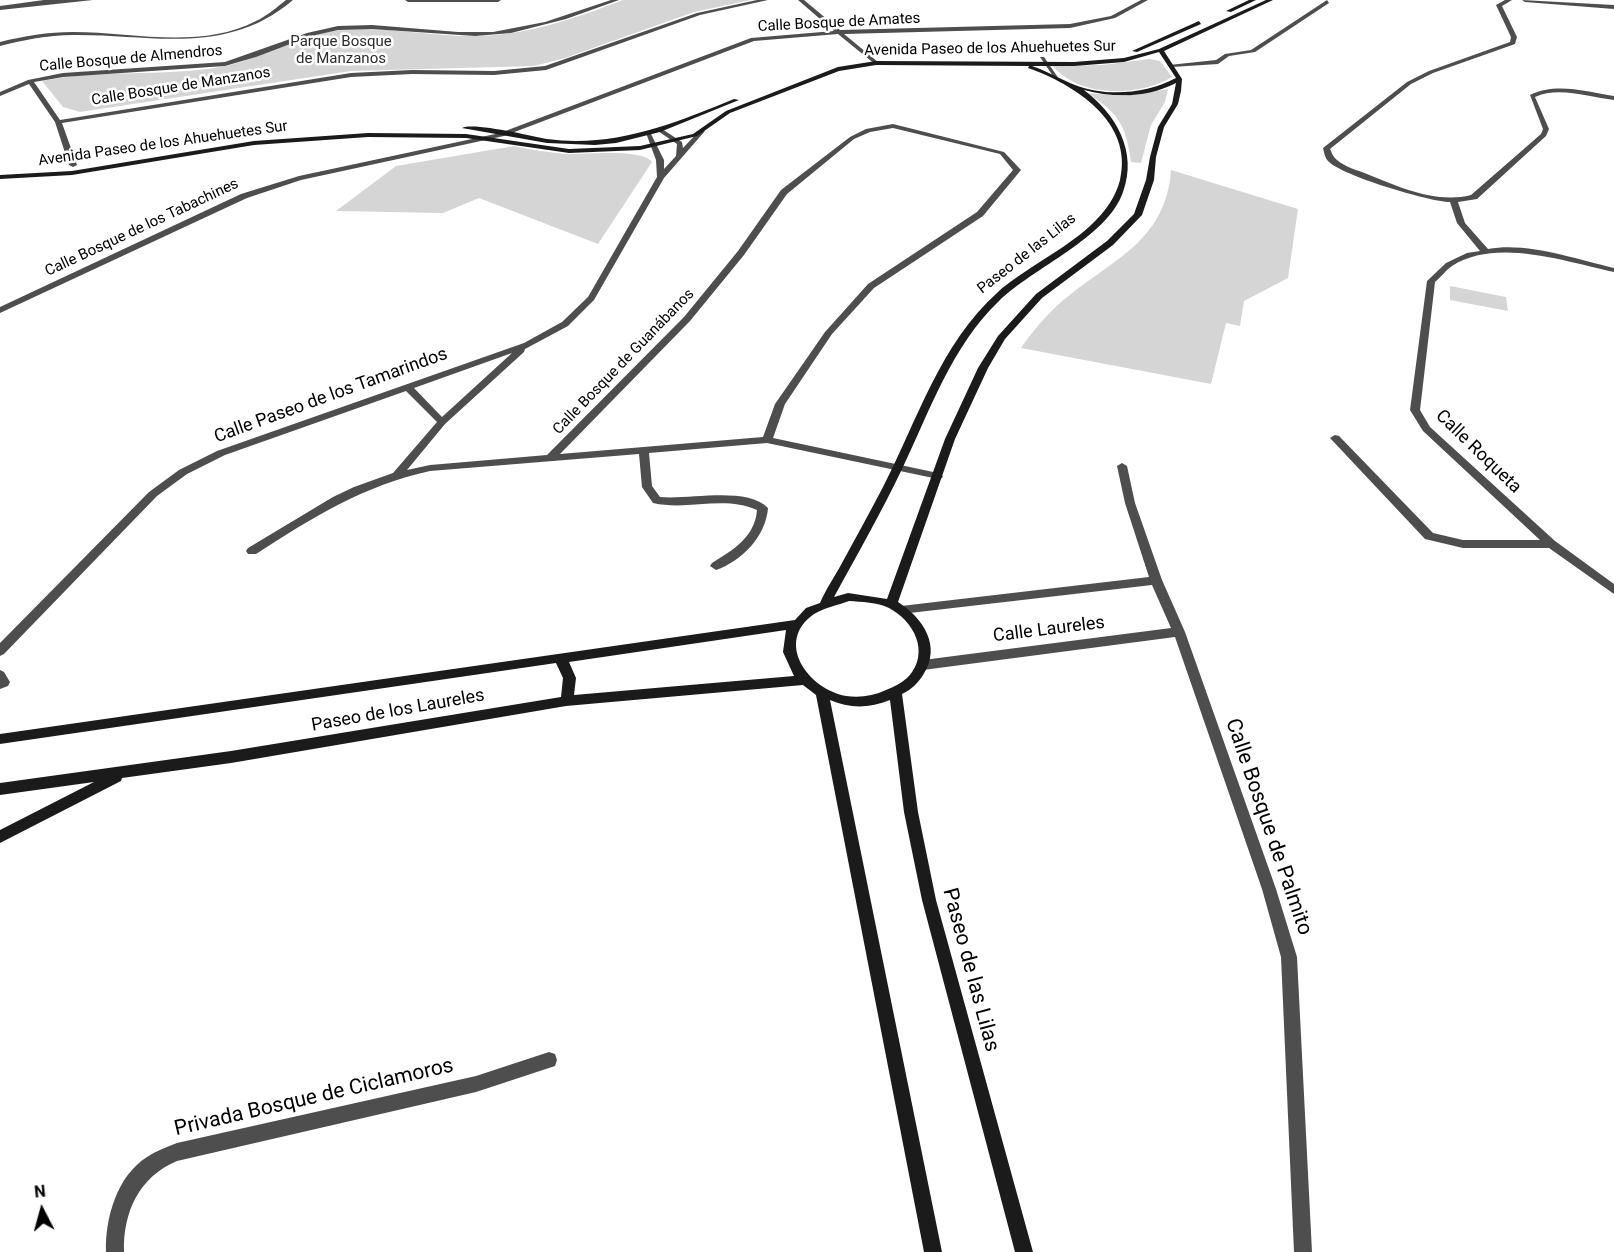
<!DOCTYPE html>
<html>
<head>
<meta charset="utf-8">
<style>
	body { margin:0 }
	#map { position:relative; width:1614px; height:1252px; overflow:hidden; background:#fff; font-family:Roboto,sans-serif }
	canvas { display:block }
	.north { position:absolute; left:12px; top:1180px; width:60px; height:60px; -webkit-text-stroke:4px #fff; paint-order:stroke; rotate:354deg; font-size:16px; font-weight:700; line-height:24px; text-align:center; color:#000 }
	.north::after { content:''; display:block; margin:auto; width:21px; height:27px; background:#000; clip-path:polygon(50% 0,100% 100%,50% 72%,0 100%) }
</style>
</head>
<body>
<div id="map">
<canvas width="1614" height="1252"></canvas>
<div class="north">N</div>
</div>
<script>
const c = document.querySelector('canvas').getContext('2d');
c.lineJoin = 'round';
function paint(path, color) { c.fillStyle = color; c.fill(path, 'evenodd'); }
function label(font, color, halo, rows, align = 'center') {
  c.font = font + ' Roboto,sans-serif'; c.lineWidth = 5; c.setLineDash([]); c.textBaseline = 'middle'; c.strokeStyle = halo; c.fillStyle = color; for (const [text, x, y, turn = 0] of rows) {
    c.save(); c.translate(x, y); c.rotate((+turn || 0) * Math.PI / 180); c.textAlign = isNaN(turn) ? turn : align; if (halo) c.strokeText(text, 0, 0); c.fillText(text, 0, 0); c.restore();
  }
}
paint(new Path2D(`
	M 623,0 L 751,0 L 694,12 L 565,58 L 534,66 L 351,71 L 80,112 L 63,107 L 42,81 C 101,69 161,77 220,67 C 262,60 299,33 341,30 C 384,26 426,36 469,36 C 522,37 574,19 623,0 Z
	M 1150,59 L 1160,61 L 1172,77 C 1139,97 1079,98 1053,66 L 1102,65 Z
	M 1168,89 L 1165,102 L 1151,125 L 1141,163 L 1131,162 C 1126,126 1119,113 1087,93 L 1125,96 Z
	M 514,146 C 531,150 548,152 565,154 C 584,155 640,148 652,162 L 598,244 L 479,198 L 443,213 L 336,211 L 396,166 Z
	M 1171,170 L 1298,209 L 1288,278 L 1244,301 L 1240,326 L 1226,323 L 1211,384 L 1021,348 C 1035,328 1051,309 1071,294 C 1118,257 1166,238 1171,170 Z
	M 1450,286 L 1506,297 L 1508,311 L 1450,300 Z`), '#d5d5d5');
paint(new Path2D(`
	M 44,0 L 93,0 L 0,10 L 0,6 Z
	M 286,0 L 293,0 C 226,57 151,34 73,35 C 47,35 24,40 0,46 L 0,42 C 24,36 48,32 73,32 C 132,32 200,50 256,21 C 267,16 277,7 286,0 Z
	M 405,0 L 501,0 L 498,2 L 408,2 Z
	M 611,0 L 619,0 L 566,19 L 511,33 L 475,36 L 372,29 L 338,30 L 311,36 L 256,57 L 225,66 L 63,77 L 34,82 L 60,120 L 351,73 L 412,70 L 494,71 L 545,66 L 697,13 L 757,0 L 768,0 L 700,15 L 546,70 L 494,75 L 412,74 L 351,77 L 62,123 L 77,165 L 73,167 L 69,165 L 55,122 L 29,84 L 0,96 L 0,92 L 28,80 L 63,73 L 225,62 L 307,33 L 338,26 L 372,25 L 458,32 L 493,32 L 545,22 Z
	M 798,0 L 804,0 L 840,30 L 1070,24 L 1111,16 L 1141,0 L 1148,0 L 1115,18 L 1070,28 L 844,34 L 878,62 L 876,65 L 838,34 L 754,41 L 504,136 L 301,180 L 247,198 L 0,313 L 0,307 L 241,194 L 299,176 L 500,133 L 751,38 L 834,31 Z
	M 1327,0 L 1329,3 L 1255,52 L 1229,56 L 1218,64 L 1172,67 L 1169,65 L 1216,60 L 1225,54 L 1251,50 Z
	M 1505,0 L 1512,0 L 1502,6 L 1517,37 L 1515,44 L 1433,73 L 1411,84 L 1330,149 C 1332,153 1333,157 1337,160 C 1345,167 1357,170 1367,174 C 1399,187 1436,204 1471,195 L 1541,134 L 1543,129 L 1530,95 C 1556,82 1587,92 1614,96 L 1614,100 C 1590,97 1558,86 1535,97 L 1549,129 L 1546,136 L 1477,199 L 1458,202 L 1465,223 L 1488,249 C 1529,242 1574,259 1614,268 L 1614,272 C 1567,262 1496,237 1452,266 C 1446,270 1441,277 1435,282 L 1420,410 L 1430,427 L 1555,541 L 1614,584 L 1614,594 L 1549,548 L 1463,548 L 1425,539 L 1330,438 L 1335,435 L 1339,436 L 1433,533 L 1463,540 L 1540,540 L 1423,431 L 1410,410 L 1427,281 L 1446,263 L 1467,253 L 1480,251 L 1457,223 L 1450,202 C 1430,202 1340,175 1328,161 C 1325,158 1324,152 1323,148 L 1407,82 L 1429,71 L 1510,42 L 1511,37 L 1496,5 Z
	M 1522,0 L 1614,5 L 1614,9 L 1525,2 Z
	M 1040,57 L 1044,57 L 1059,79 L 1055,79 Z
	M 893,124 L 1004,152 L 1021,170 L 983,216 L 874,288 L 832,334 L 785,404 L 773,438 L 938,473 L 943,476 L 942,478 L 938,479 L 767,443 L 649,453 L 652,486 L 660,497 C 689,500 747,486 768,508 C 766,536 742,561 716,570 L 710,566 L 712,563 C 733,550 755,537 757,510 C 724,495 688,511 653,503 L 642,487 L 639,454 L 430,471 C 363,486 313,517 256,554 L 248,554 L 246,551 L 248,548 L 333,497 L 354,487 L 393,473 L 437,422 L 406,391 L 225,455 L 187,474 L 157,496 L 4,654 L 0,656 L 0,643 L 149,492 L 179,470 L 217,451 L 524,343 L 562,322 L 588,297 L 657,177 L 656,160 L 646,133 L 651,134 L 664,160 L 664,169 L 676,156 L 677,144 L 658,131 L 658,129 L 662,129 L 682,142 L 683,148 L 700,130 L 705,131 L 664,178 L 594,300 L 568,326 L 525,349 L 524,352 L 445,424 L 407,470 L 430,465 L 547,455 L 684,317 L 738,251 L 781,190 L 850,137 L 866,129 ZM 893,128 L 1000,154 L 1013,170 L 977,212 L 868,284 L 825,332 L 775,404 L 763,437 L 560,454 L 690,321 L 744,255 L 787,194 L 854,139 L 870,132 ZM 512,353 L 442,417 L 414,388 Z
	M 1122,463 L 1127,466 L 1135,503 L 1162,580 L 1185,632 L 1276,889 L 1297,957 L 1312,1252 L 1294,1252 L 1281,957 L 1262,889 L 1175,637 L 923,670 L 919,668 L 917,665 L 919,662 L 923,660 L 1171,628 L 1152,585 L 901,614 L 895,610 L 901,606 L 1149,577 L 1125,503 L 1117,466 Z
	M 0,670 L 4,672 L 10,682 L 8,686 L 0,689 Z
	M 549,1052 L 555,1054 L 557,1060 L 555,1066 L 476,1092 L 177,1161 C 139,1177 123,1212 124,1252 L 106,1252 C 105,1218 117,1176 147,1157 C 156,1151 167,1147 177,1143 L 476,1076 Z`), '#4e4e4e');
paint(new Path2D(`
	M 1249,0 L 1256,0 L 1231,12 L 1226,11 Z
	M 1266,0 L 1273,0 L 1164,51 L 1182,79 L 1181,91 L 1178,104 L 1164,127 L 1156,157 L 1154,180 L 1142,215 L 1113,245 L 1042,298 L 1005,339 L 988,368 L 955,439 L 898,602 C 923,618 942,646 923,675 C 918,683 911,690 902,694 L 918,812 L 936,900 L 1033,1252 L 1015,1252 L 922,900 L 904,812 L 890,700 C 870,708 850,709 830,700 L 942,1252 L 924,1252 L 816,695 L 803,685 L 566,706 L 231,763 L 122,778 L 121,781 L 0,843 L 0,830 L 94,782 L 0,795 L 0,783 L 231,751 L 561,697 L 563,678 L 556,663 L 0,744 L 0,734 L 795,620 L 806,608 L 820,603 C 826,589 835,576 842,563 C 856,537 870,512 883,487 C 918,419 940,344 998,292 C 1036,258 1106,234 1120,180 C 1134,122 1074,84 1028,68 L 1029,66 L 876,65 L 839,71 L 730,113 L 697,136 L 640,150 L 569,153 L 466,138 L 368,137 L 254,145 L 72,175 L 0,179 L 0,175 L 72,171 L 254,141 L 368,133 L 466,134 L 569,149 L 640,146 L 693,134 L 726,111 L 838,67 L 876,61 L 1074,62 L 1124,58 L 1159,49 ZM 1159,52 L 1176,78 C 1146,94 1106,97 1075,85 C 1060,79 1047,71 1032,66 L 1074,66 L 1124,62 ZM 1176,83 L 1172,104 L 1158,127 L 1150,157 L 1146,180 L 1134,214 L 1107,241 L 1036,294 L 998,336 L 978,368 L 945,439 L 887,599 L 848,593 L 834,597 C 857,555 881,513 902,469 C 930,411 951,347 999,301 C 1034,267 1107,238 1123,192 C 1138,152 1116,114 1084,90 C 1114,98 1147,98 1176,83 ZM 849,601 C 862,602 877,602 889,608 C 914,621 930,652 909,676 C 902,683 894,687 886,690 C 873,696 860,698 846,696 C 808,689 774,642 814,614 C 824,608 838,605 849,601 ZM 786,630 L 783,652 L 794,676 L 574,695 L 576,678 L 569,662 Z
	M 1199,21 L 1201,24 L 1137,52 L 1132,51 Z
	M 734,99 L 739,100 L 660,132 L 616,143 L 595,145 L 547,143 L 462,128 C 474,122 530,136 547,139 C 614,148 673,124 734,99 Z`), '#1b1b1b');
label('15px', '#000', '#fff', [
	["Calle Bosque de Amates",839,23,-3],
	["Avenida Paseo de los Ahuehuetes Sur",990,49,-1],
	["Calle Bosque de Almendros",131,59,-5],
	["Calle Bosque de Manzanos",181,87,-9],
	["Avenida Paseo de los Ahuehuetes Sur",163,144,-8],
	["Calle Bosque de los Tabachines",142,228,-25],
	["Paseo de las Lilas",1027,254,-38],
	["Calle Bosque de Guanábanos",624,362,-46]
]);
label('15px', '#2c2c2c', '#fff', [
	["Parque Bosque",341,42],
	["de Manzanos",341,59]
]);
label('18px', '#000', '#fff', [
	["Calle Paseo de los Tamarindos",331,396,-20],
	["Calle Roqueta",1478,452,44],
	["Calle Laureles",1049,630,-7],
	["Paseo de los Laureles",398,711,-10]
]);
label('21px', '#000', '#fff', [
	["Calle Bosque de Palmito",1268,827,71],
	["Paseo de las Lilas",970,970,75],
	["Privada Bosque de Ciclamoros",314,1098,-13]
]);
</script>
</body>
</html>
